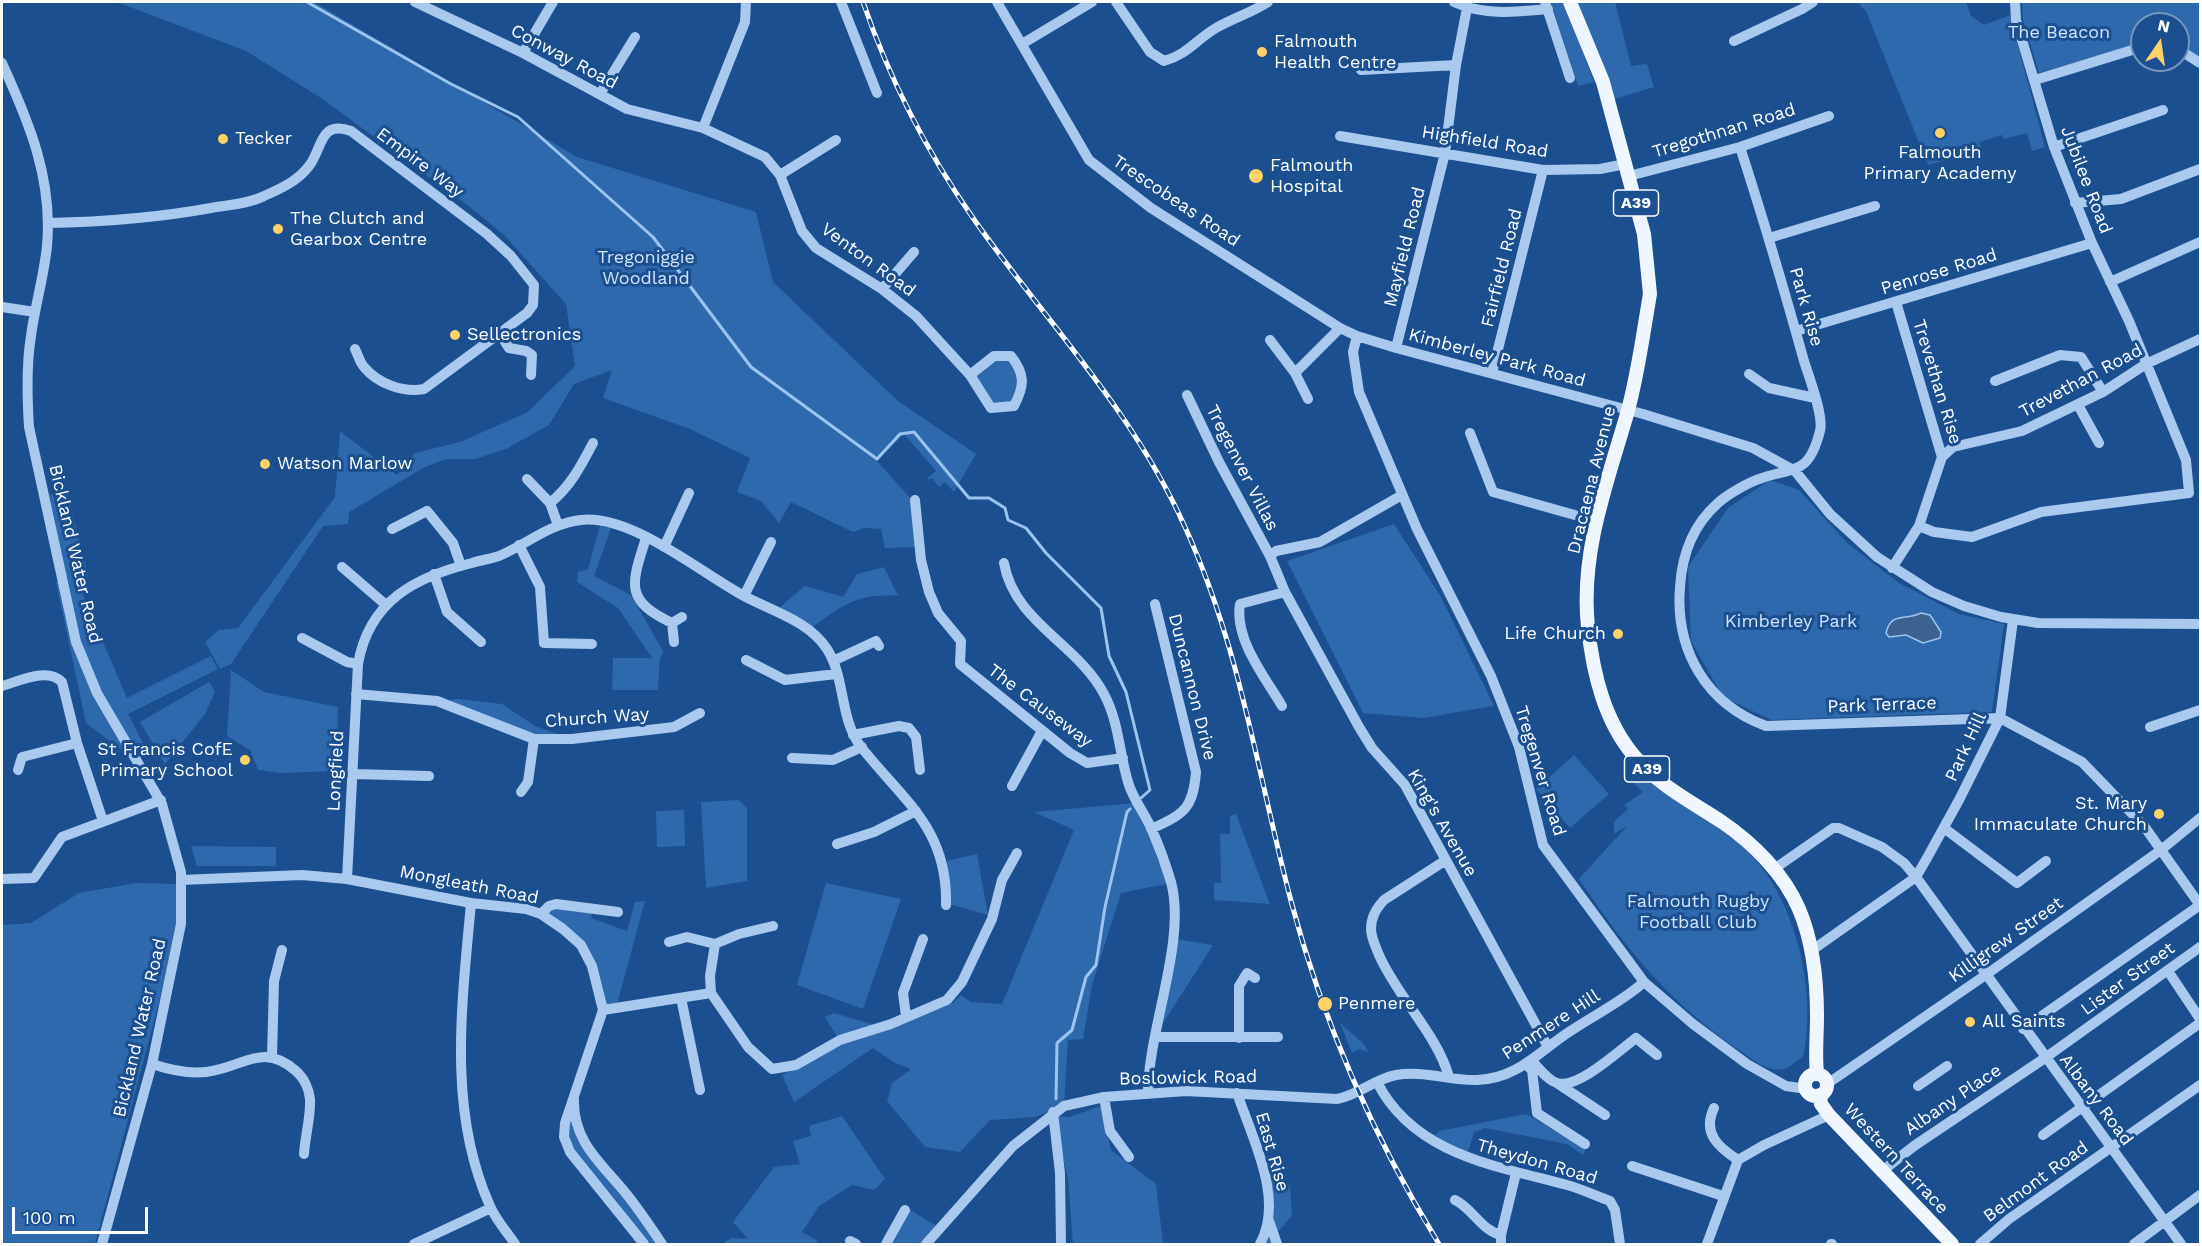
<!DOCTYPE html>
<html>
<head>
<meta charset="utf-8">
<style>
	body { margin:0 }
	#map { position:relative; width:2202px; height:1246px; overflow:hidden; background:#1b4f8f; font-family:"Work Sans",sans-serif }
	canvas { display:block }
	.frame { position:absolute; inset:0; border:3px solid #fff; pointer-events:none }
	.north { position:absolute; left:2130px; top:12px; width:60px; height:60px; box-sizing:border-box; background:#1b4f8f; border:2px solid #7695bc; border-radius:50%; rotate:13deg; font-size:16px; font-weight:700; line-height:24px; text-align:center; color:#fff }
	.north::after { content:''; display:block; margin:auto; width:21px; height:27px; background:#ffd166; clip-path:polygon(50% 0,100% 100%,50% 72%,0 100%) }
	.scale { position:absolute; left:12px; top:1207px; width:136px; height:27px; box-sizing:border-box; border:3px solid #fff; border-top:0; padding-left:8px; font-size:18px; line-height:21px; white-space:nowrap; color:#fff; -webkit-text-stroke:4px #1b4f8f; paint-order:stroke }
</style>
</head>
<body>
<div id="map">
<canvas width="2202" height="1246"></canvas>
<div class="frame"></div>
<div class="north">N</div>
<div class="scale">100 m</div>
</div>
<script>
const c = document.querySelector('canvas').getContext('2d');
c.lineJoin = 'round';
function paint(path, color) { c.fillStyle = color; c.fill(path, 'evenodd'); }
function trace(path, color, width, dash) { c.strokeStyle = color; c.lineWidth = width; c.lineCap = dash ? 'butt' : 'round'; c.setLineDash(dash || []); c.stroke(path); }
function label(font, color, halo, rows, align = 'center') {
  c.font = font + ' "Work Sans",sans-serif'; c.lineWidth = 6; c.setLineDash([]); c.textBaseline = 'middle'; c.strokeStyle = halo; c.fillStyle = color; for (const [text, x, y, turn = 0] of rows) {
    c.save(); c.translate(x, y); c.rotate((+turn || 0) * Math.PI / 180); c.textAlign = isNaN(turn) ? turn : align; if (halo) c.strokeText(text, 0, 0); c.fillText(text, 0, 0); c.restore();
  }
}
paint(new Path2D(`
	M 117,2 L 314,2 L 577,157 L 756,212 L 773,282 L 898,401 L 976,454 L 954,492 L 945,482 L 939,487 L 932,478 L 929,480 L 927,478 L 936,471 L 904,434 L 877,461 L 913,501 L 919,547 L 885,548 L 881,529 L 864,528 L 853,532 L 791,502 L 779,523 L 761,501 L 737,492 L 750,458 L 690,429 L 603,398 L 612,370 L 574,384 L 549,425 L 506,449 L 475,459 L 446,459 L 425,467 L 349,512 L 348,524 L 323,526 L 231,664 L 220,669 L 205,642 L 219,630 L 238,628 L 335,497 L 340,431 L 397,475 L 415,453 L 460,442 L 528,412 L 575,366 L 566,304 L 504,235 L 470,207 L 321,98 L 246,51 Z
	M 1551,2 L 1565,2 L 1594,82 L 1578,86 Z
	M 1578,2 L 1615,2 L 1631,66 L 1647,64 L 1654,87 L 1611,100 Z
	M 1864,2 L 1966,2 L 1971,16 L 1984,25 L 2010,15 L 2045,147 L 2032,151 L 2027,133 L 2004,139 L 2002,135 L 1979,142 L 1982,149 L 1928,165 L 1866,11 L 1859,4 Z
	M 2022,2 L 2200,2 L 2200,55 L 2196,56 L 2178,45 L 2178,24 L 2142,24 L 2142,44 L 2039,73 L 2023,21 Z
	M 996,360 L 1009,360 L 1019,379 L 1010,404 L 993,406 L 975,377 Z
	M 1770,480 L 1799,490 L 1847,543 L 1899,583 L 1959,614 L 2004,624 L 1992,712 L 1771,720 L 1723,697 L 1691,641 L 1688,567 L 1728,508 Z
	M 49,494 L 68,495 L 88,575 L 80,588 L 127,698 L 211,656 L 218,669 L 128,714 L 147,751 L 129,756 L 86,723 L 56,582 L 66,576 Z
	M 1394,524 L 1441,597 L 1494,706 L 1423,718 L 1363,713 L 1287,561 Z
	M 600,526 L 611,528 L 594,576 L 631,595 L 663,651 L 660,659 L 658,690 L 612,690 L 613,658 L 652,658 L 618,608 L 577,582 L 578,572 L 588,569 Z
	M 884,567 L 898,596 C 856,593 842,606 810,629 L 780,607 L 805,586 L 843,597 L 857,574 Z
	M 231,670 L 264,692 L 338,707 L 336,771 L 281,773 L 258,770 L 250,750 L 227,736 Z
	M 209,682 L 215,692 L 205,714 L 165,764 L 140,722 Z
	M 458,699 L 502,704 L 535,726 L 560,735 L 531,735 L 448,700 Z
	M 1574,755 L 1609,794 L 1570,828 L 1536,789 Z
	M 1636,772 C 1668,799 1705,817 1737,842 C 1793,885 1819,990 1803,1057 C 1797,1060 1790,1068 1784,1069 C 1768,1073 1754,1060 1742,1052 C 1669,1003 1627,950 1579,879 L 1627,826 L 1614,834 L 1614,822 L 1628,809 L 1624,805 L 1643,792 L 1631,780 Z
	M 739,800 L 747,808 L 747,881 L 706,888 L 701,802 Z
	M 1136,803 L 1171,883 L 1121,893 L 1092,985 L 1083,1039 L 1068,1040 L 1064,1106 L 1035,1117 L 990,1120 L 960,1152 L 925,1147 L 887,1101 L 892,1083 L 911,1069 L 895,1063 L 873,1048 L 794,1102 L 782,1075 L 841,1043 L 825,1017 L 834,1013 L 888,1029 L 953,1003 L 961,995 L 971,1002 L 1002,1004 L 1074,830 L 1034,812 Z
	M 684,810 L 685,846 L 657,847 L 656,811 Z
	M 1236,814 L 1270,904 L 1214,900 L 1214,883 L 1221,883 L 1220,834 L 1230,834 L 1230,816 Z
	M 191,846 L 276,847 L 276,866 L 197,866 Z
	M 977,854 L 988,915 L 949,904 L 947,861 Z
	M 136,883 L 177,884 L 177,923 L 166,976 L 95,1244 L 2,1244 L 2,925 L 31,923 L 79,893 Z
	M 826,883 L 901,899 L 863,1009 L 797,985 Z
	M 645,901 L 617,1004 L 606,1006 C 594,954 594,945 548,915 L 554,907 L 592,913 L 591,918 L 627,931 L 635,902 Z
	M 1175,939 L 1213,945 L 1160,1028 Z
	M 1340,1023 L 1364,1044 L 1368,1052 L 1359,1049 L 1352,1053 Z
	M 1101,1106 L 1111,1150 L 1156,1184 L 1163,1244 L 1073,1244 L 1068,1179 L 1054,1116 L 1069,1117 Z
	M 1526,1114 L 1586,1148 L 1583,1155 L 1567,1144 L 1485,1128 L 1474,1132 L 1467,1155 L 1435,1136 L 1439,1131 Z
	M 571,1115 L 580,1145 L 621,1192 L 658,1244 L 647,1244 L 617,1201 L 573,1150 L 568,1137 Z
	M 842,1116 L 885,1179 L 874,1190 L 852,1185 L 819,1206 L 802,1232 L 818,1241 L 816,1244 L 721,1244 L 732,1238 L 748,1239 L 733,1222 L 774,1167 L 800,1164 L 793,1141 L 811,1136 L 809,1126 Z
	M 1268,1166 L 1290,1186 L 1292,1216 L 1273,1237 L 1275,1244 L 1264,1244 C 1281,1219 1273,1194 1268,1166 Z
	M 910,1210 L 937,1226 L 921,1244 L 892,1244 Z`), '#2e69ad');
const water = new Path2D(`
	M 1921,613 L 1930,615 L 1941,632 L 1940,638 L 1923,643 L 1906,635 L 1889,637 L 1886,633 C 1891,611 1906,621 1921,613 Z`);
paint(water, '#3c6290');
trace(water, '#9cc4f0', 1.5);
trace(new Path2D(`
	M 307,2 L 451,84 L 518,117 L 653,237 L 751,367 L 877,459 L 900,434 L 914,432 L 969,498 L 989,498 L 1005,508 L 1008,520 L 1026,528 L 1046,553 L 1101,608 L 1109,656 L 1126,692 L 1150,790 L 1141,798
	M 1056,1099 L 1057,1043 L 1072,1030 L 1086,977 L 1096,965 L 1105,907 L 1127,812 L 1130,809`), '#9cc4f0', 3);
trace(new Path2D(`
	M 415,2 L 523,53 L 627,109 L 703,128 L 765,157 L 780,175 L 802,231 L 816,248 L 882,289 L 916,316 L 970,375 L 994,356 L 1011,356 C 1025,374 1025,385 1014,406 L 991,408 L 970,375
	M 841,2 L 877,93
	M 997,2 L 1089,160 L 1151,208 L 1340,328 L 1357,336 L 1396,348 L 1643,414 L 1753,448 L 1795,471 L 1830,514 L 1877,557 L 1932,592 L 1964,606 L 2001,617 L 2038,623 L 2200,624
	M 1116,2 L 1150,52 L 1164,61 C 1187,55 1197,39 1216,28 C 1233,18 1251,13 1268,2
	M 1454,2 C 1484,16 1516,12 1548,9
	M 1545,2 L 1570,78
	M 1734,41 L 1802,9 L 1813,2
	M 1022,44 L 1092,2
	M 2178,49 L 2200,63
	M 523,53 L 553,2
	M 2,63 C 29,122 53,179 47,246 C 44,276 35,306 31,336 C 26,366 27,396 29,427 L 76,642 L 97,693 L 162,804 L 181,872 L 181,924 L 152,1064 L 102,1244
	M 1361,70 L 1456,65
	M 2035,80 L 2142,47
	M 600,94 L 635,37
	M 703,128 L 745,22 L 746,2
	M 1340,136 L 1543,170 L 1600,169 L 1625,164
	M 1740,147 C 1763,218 1784,289 1804,361 C 1809,377 1824,416 1820,431 C 1809,474 1796,467 1762,478 C 1749,482 1728,494 1718,503 C 1693,525 1682,554 1680,587 C 1675,650 1706,704 1766,726 L 2000,718 L 2082,762 L 2144,826 L 2200,905
	M 2054,147 L 2163,110
	M 780,175 L 836,140
	M 1629,176 L 1740,147 L 1829,116
	M 2075,203 L 2121,199 L 2200,169
	M 48,223 C 103,222 156,218 211,208 C 228,205 248,204 264,196 C 280,189 298,181 309,166 C 323,148 319,120 351,131 L 487,234 L 511,256 L 534,285 L 533,305 L 527,313 L 424,389 C 404,393 378,384 364,367 C 360,363 358,355 355,349
	M 1769,238 L 1875,206
	M 2110,282 L 2200,242
	M 882,289 L 914,252
	M 2,307 L 35,312
	M 1796,331 L 2092,243
	M 500,334 L 509,348 L 526,351 L 532,355 L 531,375
	M 1357,336 L 1353,352 L 1359,392 L 1417,529 L 1491,676 L 1519,747 L 1543,845 L 1644,982 L 1693,1024 L 1747,1064 L 1786,1086 L 1807,1089
	M 1270,340 L 1295,373
	M 1396,348 L 1445,153 L 1456,65 L 1467,8
	M 1492,373 L 1543,170
	M 1749,374 L 1769,388 L 1815,398
	M 1995,381 L 2060,355 L 2081,357 L 2103,392
	M 1187,395 L 1219,462 L 1270,556 L 1285,592 L 1359,727 L 1372,748 L 1405,785 L 1548,1047
	M 1308,399 L 1295,373 L 1340,328
	M 2078,405 L 2099,443
	M 1470,433 L 1493,492 L 1596,521
	M 1942,457 L 1953,447 L 2022,431 L 2103,392 L 2146,364 L 2200,339
	M 527,479 L 550,503 L 558,525
	M 915,500 L 921,560 L 929,592 L 938,613 L 961,641 L 960,664 L 1070,753 L 1087,763 L 1123,758
	M 550,503 C 570,487 581,466 593,443
	M 1919,526 L 1934,532 L 1972,537 L 2041,512 L 2189,493 L 2186,460 L 2129,321 L 2092,243 L 2054,147 L 2016,20 L 2015,2
	M 392,529 L 427,511 L 453,543 L 461,566
	M 646,538 C 632,583 623,600 672,623 L 682,617
	M 519,545 L 540,587 L 544,643 L 592,644
	M 664,547 L 689,493
	M 1270,556 L 1276,551 L 1320,542 L 1402,495
	M 1004,563 C 1014,622 1078,644 1104,694 C 1119,722 1119,752 1128,782 C 1133,800 1145,813 1152,830 C 1159,846 1166,865 1171,882 C 1187,941 1148,1030 1148,1093
	M 342,567 L 386,605
	M 1892,568 L 1919,526 L 1942,457 L 1896,302
	M 434,574 L 447,612 L 481,642
	M 744,596 L 771,542
	M 672,623 L 674,642
	M 302,638 L 347,662 L 358,664
	M 746,660 L 785,680 L 836,674
	M 833,661 L 876,641 L 879,646
	M 2,686 C 20,681 47,667 62,682 L 77,743 L 103,821
	M 356,694 L 437,701 L 534,739 L 572,739 L 674,727 L 700,713
	M 1282,706 C 1265,677 1234,639 1240,604 L 1285,592
	M 2150,727 L 2200,710
	M 853,735 L 899,726 L 909,728 L 916,737 L 920,770
	M 792,758 L 833,760 L 862,747
	M 18,770 L 22,757 L 77,743
	M 353,774 L 429,776
	M 1012,786 L 1042,731
	M 521,792 L 528,782 L 534,739
	M 1944,828 L 2017,883 L 2046,861
	M 1151,829 C 1184,814 1193,809 1196,772 L 1155,604
	M 837,844 L 874,832 L 916,811
	M 1446,860 L 1384,900 C 1376,909 1371,917 1371,929 C 1371,938 1376,947 1379,955 C 1398,998 1437,1034 1449,1077
	M 1774,869 L 1833,828 L 1839,828 L 1882,847 L 1904,863 L 1916,877 L 2181,1244
	M 2,879 L 34,878 L 62,837 L 161,800
	M 347,879 L 358,664 C 369,601 415,577 472,563 C 481,560 490,559 499,556 C 527,544 551,523 581,520 C 631,514 701,573 744,596 C 772,611 809,621 827,649 C 846,679 839,718 861,747 C 904,801 948,829 946,905
	M 181,880 L 302,875 L 347,879 L 471,903 L 526,909 L 541,914 L 563,929 L 581,945 L 592,966 L 603,1010 L 565,1123 L 564,1137 L 570,1152 L 644,1244
	M 471,903 C 462,1004 447,1111 490,1206 C 496,1220 507,1232 515,1244
	M 541,914 L 549,906 L 556,904 L 618,912
	M 669,942 L 687,937 L 715,944 L 739,934 L 773,926
	M 1811,951 L 1916,877 L 1927,858 L 1959,800 L 2000,718 L 2013,620
	M 2168,971 L 2200,1019
	M 711,993 L 748,1047 L 772,1069 L 796,1065 L 840,1040 L 891,1024 L 947,1000 L 962,982 L 992,919 L 1002,880 L 1017,853
	M 681,998 L 700,1090
	M 603,1010 L 711,993 L 710,976 L 715,944
	M 906,1016 L 903,993 L 923,939
	M 2023,1029 L 2200,905
	M 1155,1037 L 1278,1037
	M 1239,1038 L 1239,986 L 1247,973 L 1255,978
	M 272,1057 L 274,981 L 282,950
	M 1532,1061 C 1539,1068 1547,1080 1557,1083 C 1577,1090 1620,1050 1636,1038 L 1657,1055
	M 152,1064 C 170,1070 187,1074 206,1072 C 243,1068 262,1041 296,1071 C 304,1078 309,1089 310,1099 C 311,1117 305,1136 304,1154
	M 1526,1065 L 1532,1070 L 1537,1113 L 1585,1144
	M 1377,1082 C 1414,1155 1497,1166 1567,1185 C 1582,1189 1596,1196 1610,1201 L 1615,1210 L 1620,1244
	M 1557,1083 L 1605,1115
	M 1827,1084 L 1987,974 L 2161,850 L 2200,818
	M 1918,1086 L 1947,1066
	M 1237,1093 C 1252,1138 1285,1199 1260,1244
	M 1104,1097 L 1110,1131 L 1129,1157
	M 574,1100 C 573,1141 600,1162 624,1191 C 638,1208 650,1226 662,1244
	M 1714,1108 C 1702,1133 1718,1147 1738,1160
	M 1053,1112 L 1060,1173 L 1061,1244
	M 2043,1135 L 2200,1023
	M 1632,1166 L 1723,1196
	M 1881,1172 L 1914,1146 L 2045,1058 L 2200,947
	M 1455,1200 C 1472,1208 1482,1231 1501,1235 L 1501,1244
	M 1269,1221 L 1277,1244
	M 1501,1235 L 1516,1173
	M 850,1241 L 856,1244
	M 414,1244 L 491,1208
	M 886,1244 L 905,1210
	M 926,1244 L 1013,1146 L 1064,1106 L 1104,1097 L 1186,1091 L 1337,1099 C 1359,1095 1374,1079 1396,1075 C 1423,1070 1450,1081 1477,1080 C 1518,1079 1540,1050 1572,1030 C 1596,1014 1623,1001 1644,982
	M 1707,1244 L 1738,1160 L 1764,1145 L 1829,1115
	M 1831,1244 L 1832,1244
	M 1980,1244 L 2009,1219 L 2200,1085
	M 2134,1244 L 2200,1195`), '#a9c9ee', 10);
trace(new Path2D(`
	M 1570,2 L 1603,82 L 1644,234 L 1650,294 C 1643,334 1638,375 1627,414 C 1607,483 1580,553 1588,627 C 1593,673 1604,721 1635,757 C 1658,785 1692,802 1722,822 C 1753,843 1784,874 1799,909 C 1813,942 1817,980 1817,1016 C 1817,1035 1815,1055 1817,1074
	M1805 1085a11 11 0 1 1 22 0a11 11 0 1 1-22 0Z
	M 1820,1095 L 1821,1104 L 1829,1115 L 1952,1244`), '#f0f6ff', 14);
const rail = new Path2D(`
	M 863,2 C 889,78 927,152 973,218 C 1046,322 1132,409 1185,527 C 1241,650 1257,772 1291,901 C 1323,1022 1374,1138 1439,1244`);
trace(rail, '#fff', 5);
trace(rail, '#1b4f8f', 3, [9]);
for (const [x, y, r, color] of [
	[1262,52,6,"#ffd166"],
	[1940,133,6,"#ffd166"],
	[223,139,6,"#ffd166"],
	[1256,176,8,"#ffd166"],
	[278,229,6,"#ffd166"],
	[455,335,6,"#ffd166"],
	[265,464,6,"#ffd166"],
	[1618,634,6,"#ffd166"],
	[245,760,6,"#ffd166"],
	[2159,814,6,"#ffd166"],
	[1325,1004,8,"#ffd166"],
	[1970,1022,6,"#ffd166"]
]) { const dot = new Path2D(); dot.arc(x, y, r, 0, 2 * Math.PI); c.fillStyle = color; c.fill(dot); trace(dot, '#1b4f8f', 2); }
for (const [x, y, w] of [
	[1636,203,45],
	[1647,769,45]
]) { const box = new Path2D(); box.roundRect(x - w / 2, y - 13, w, 26, 4.5); c.fillStyle = '#1b4f8f'; c.fill(box); trace(box, '#fff', 1.5); }
label('bold 16px', '#fff', null, [
	["A39",1636,203],
	["A39",1647,769]
]);
label('18px', '#cfe3fa', '#1b4f8f', [
	["The Beacon",2059,33],
	["Tregoniggie",646,258],
	["Woodland",646,279],
	["Kimberley Park",1791,622],
	["Falmouth Rugby",1698,902],
	["Football Club",1698,923]
]);
label('18px', '#fff', '#1b4f8f', [
	["Falmouth",1274,42],
	["Health Centre",1274,63],
	["Tecker",235,139],
	["Falmouth",1940,153,"center"],
	["Primary Academy",1940,174,"center"],
	["Falmouth",1270,166],
	["Hospital",1270,187],
	["The Clutch and",290,219],
	["Gearbox Centre",290,240],
	["Sellectronics",467,335],
	["Watson Marlow",277,464],
	["Life Church",1606,634,"right"],
	["St Francis CofE",233,750,"right"],
	["Primary School",233,771,"right"],
	["St. Mary",2147,804,"right"],
	["Immaculate Church",2147,825,"right"],
	["Penmere",1338,1004],
	["All Saints",1982,1022]
], 'left');
label('18px', '#fff', '#1b4f8f', [
	["Conway Road",564,57,28],
	["Tregothnan Road",1724,131,-17],
	["Highfield Road",1485,142,9],
	["Empire Way",420,163,37],
	["Jubilee Road",2086,180,69],
	["Trescobeas Road",1176,201,34],
	["Mayfield Road",1405,247,-76],
	["Venton Road",868,260,36],
	["Fairfield Road",1502,268,-76],
	["Penrose Road",1939,272,-17],
	["Park Rise",1806,307,74],
	["Kimberley Park Road",1497,358,15],
	["Trevethan Road",2081,381,-28],
	["Trevethan Rise",1937,382,73],
	["Tregenver Villas",1242,468,63],
	["Dracaena Avenue",1592,480,-76],
	["Bickland Water Road",75,554,77],
	["Duncannon Drive",1192,687,76],
	["Park Terrace",1882,705,-2],
	["The Causeway",1040,706,37],
	["Church Way",597,718,-4],
	["Park Hill",1966,747,-65],
	["Longfield",336,771,-87],
	["Tregenver Road",1540,771,73],
	["King's Avenue",1442,823,60],
	["Mongleath Road",469,885,11],
	["Killigrew Street",2006,940,-35],
	["Lister Street",2128,979,-36],
	["Penmere Hill",1551,1025,-33],
	["Bickland Water Road",140,1028,-77],
	["Boslowick Road",1188,1078,-1],
	["Albany Place",1953,1100,-34],
	["Albany Road",2096,1100,53],
	["East Rise",1272,1152,74],
	["Western Terrace",1896,1159,47],
	["Theydon Road",1537,1162,16],
	["Belmont Road",2036,1182,-36]
]);
</script>
</body>
</html>
